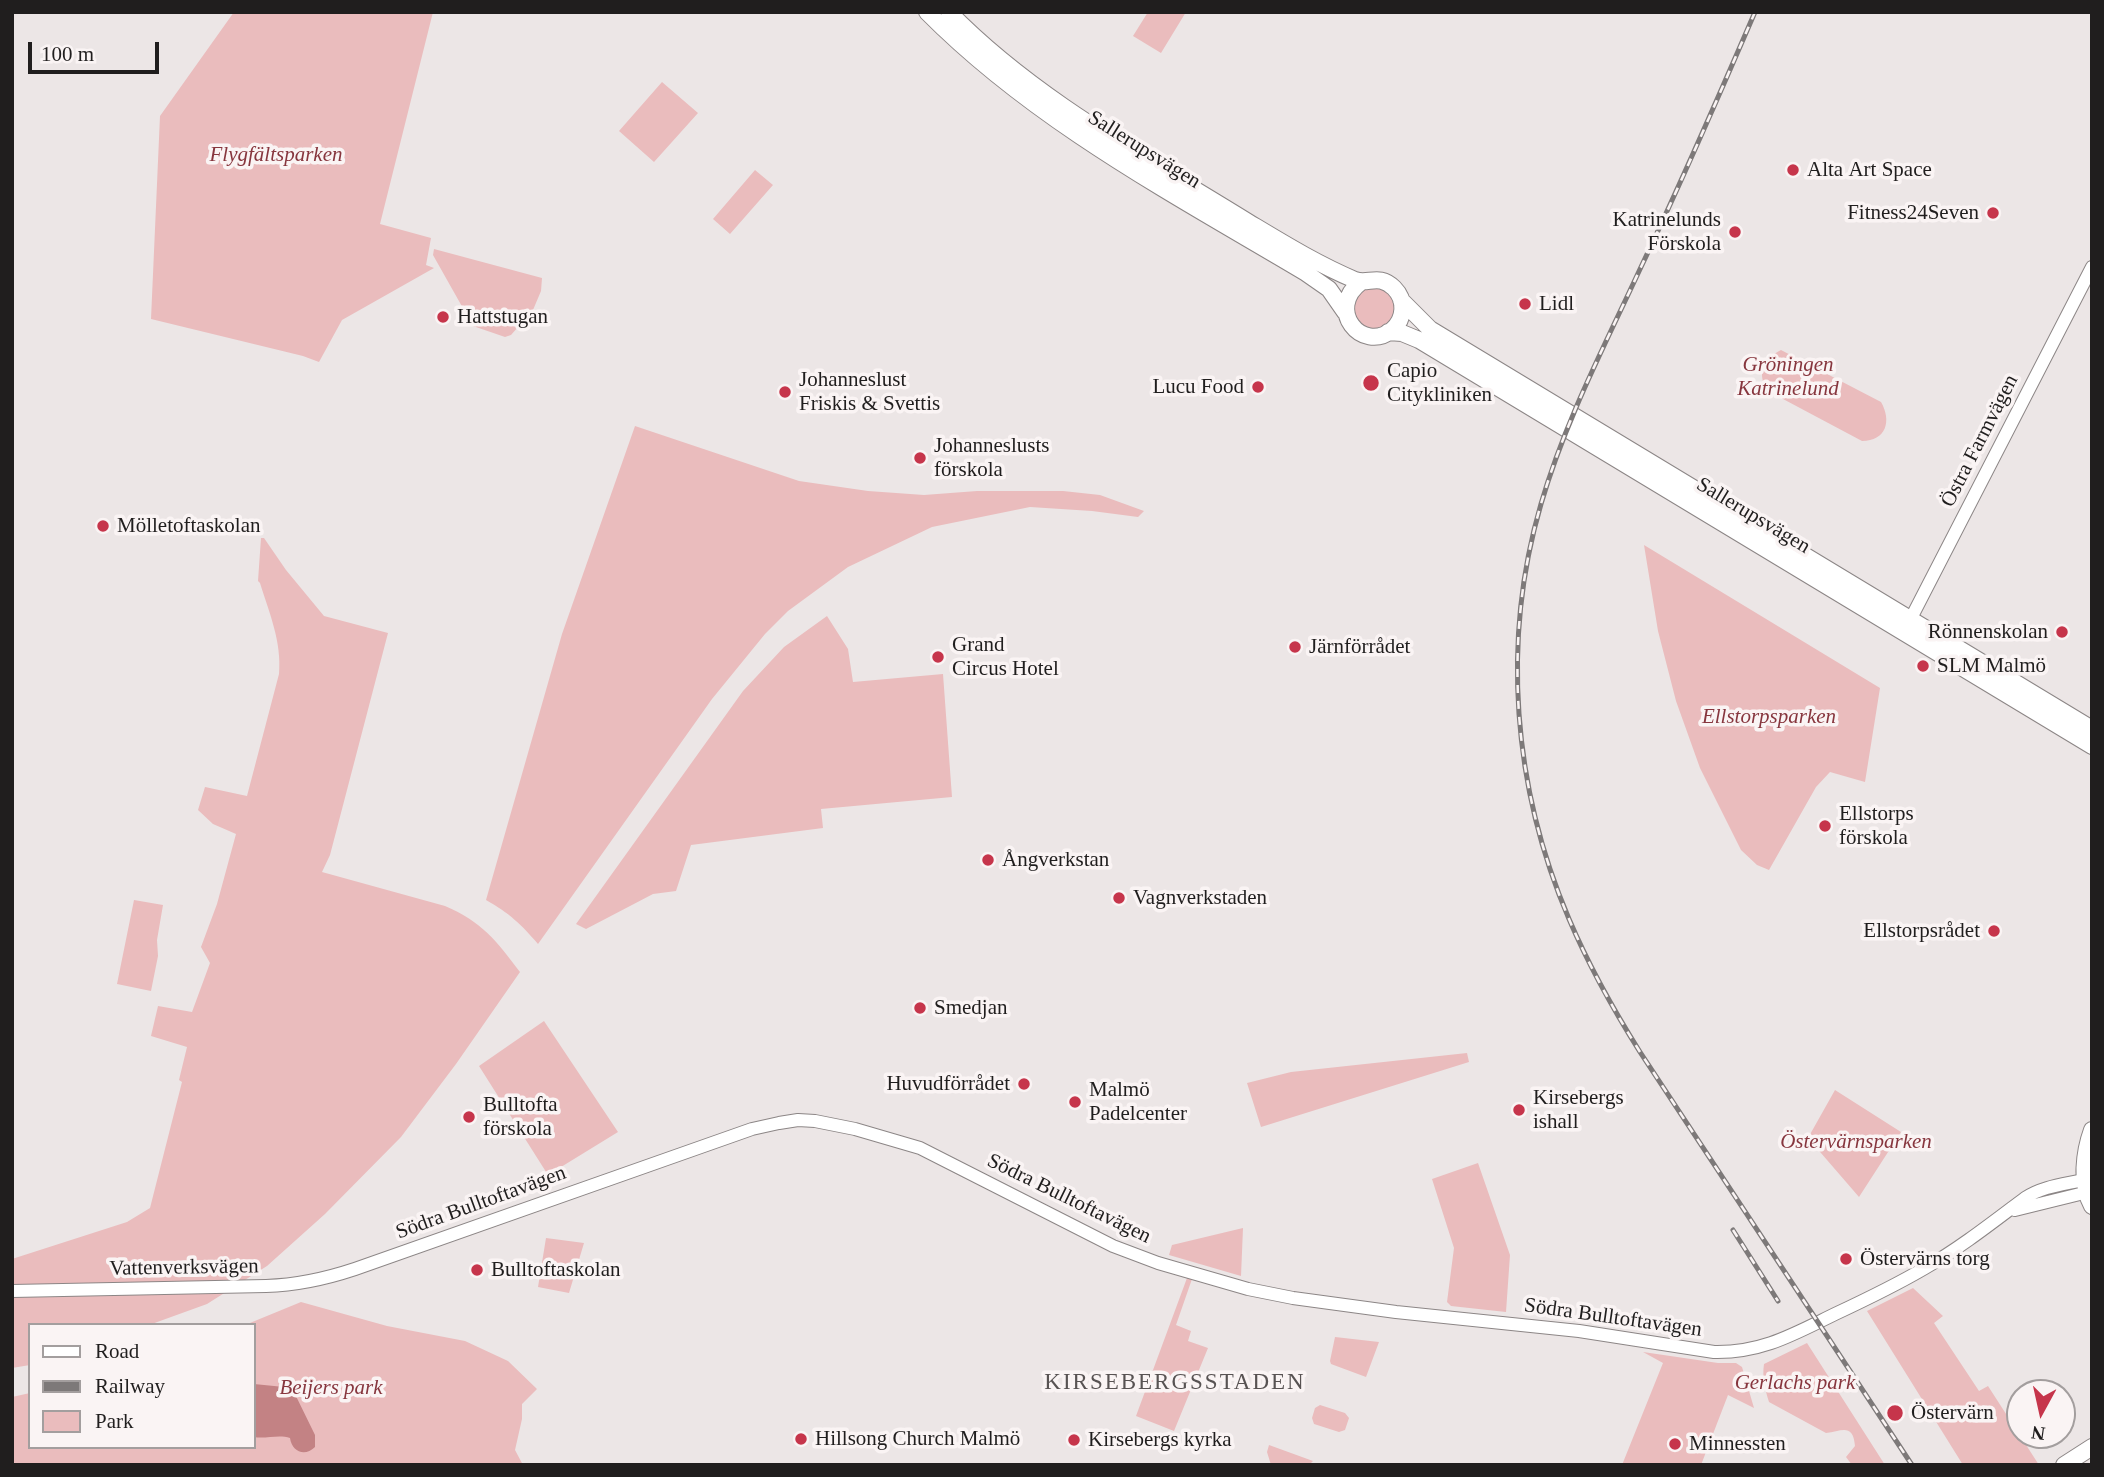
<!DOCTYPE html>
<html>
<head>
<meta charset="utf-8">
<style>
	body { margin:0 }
	#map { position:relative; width:2104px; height:1477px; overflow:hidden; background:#ece6e6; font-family:"Times New Roman",serif }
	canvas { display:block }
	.frame { position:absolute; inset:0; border:14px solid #201e1e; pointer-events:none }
	.legend { position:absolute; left:28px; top:1323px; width:228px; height:126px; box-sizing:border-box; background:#faf4f4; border:2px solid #a39e9e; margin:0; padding:9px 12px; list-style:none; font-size:21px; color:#201e1e }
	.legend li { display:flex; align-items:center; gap:14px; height:35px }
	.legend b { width:35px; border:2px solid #a39e9e }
	.north { position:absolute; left:2006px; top:1379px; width:70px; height:70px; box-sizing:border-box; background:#faf4f4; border:2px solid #a39e9e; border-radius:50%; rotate:188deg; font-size:19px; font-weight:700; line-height:28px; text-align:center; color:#201e1e }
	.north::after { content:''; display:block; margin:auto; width:24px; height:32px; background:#c6354b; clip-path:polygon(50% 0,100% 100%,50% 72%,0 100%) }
	.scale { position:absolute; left:28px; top:42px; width:131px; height:32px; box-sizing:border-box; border:4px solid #201e1e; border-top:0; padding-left:9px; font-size:21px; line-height:24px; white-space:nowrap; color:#201e1e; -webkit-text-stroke:5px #faf4f4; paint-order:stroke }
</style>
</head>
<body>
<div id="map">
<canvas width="2104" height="1477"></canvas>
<div class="frame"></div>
<ul class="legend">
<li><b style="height:9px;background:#fff"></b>Road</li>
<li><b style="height:9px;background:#7d7979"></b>Railway</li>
<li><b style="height:19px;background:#eabcbd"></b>Park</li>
</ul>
<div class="north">N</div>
<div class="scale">100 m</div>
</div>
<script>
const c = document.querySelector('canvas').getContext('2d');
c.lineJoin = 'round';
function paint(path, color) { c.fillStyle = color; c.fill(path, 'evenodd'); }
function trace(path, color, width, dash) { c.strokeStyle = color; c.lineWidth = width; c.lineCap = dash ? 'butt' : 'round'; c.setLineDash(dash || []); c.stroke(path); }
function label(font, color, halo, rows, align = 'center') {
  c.font = font + ' "Times New Roman",serif'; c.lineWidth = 7; c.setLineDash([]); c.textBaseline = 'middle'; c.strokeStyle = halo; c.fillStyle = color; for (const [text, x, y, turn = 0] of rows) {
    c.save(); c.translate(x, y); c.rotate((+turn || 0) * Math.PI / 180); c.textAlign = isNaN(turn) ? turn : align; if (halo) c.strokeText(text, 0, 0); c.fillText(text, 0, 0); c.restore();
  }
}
paint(new Path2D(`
	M 234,12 L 433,12 L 380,224 L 431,238 L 426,265 L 434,268 L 342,320 L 319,362 L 303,356 L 151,319 L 160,116 Z
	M 1148,12 L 1186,12 L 1161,53 L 1133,36 Z
	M 662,82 L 698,113 L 654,162 L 619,131 Z
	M 755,170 L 773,185 L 730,234 L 713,219 Z
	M 434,249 L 542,278 L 541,291 L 533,310 L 511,335 L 505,337 L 473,326 L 433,255 Z
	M 1368,284 L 1391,290 L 1397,312 C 1384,330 1369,337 1354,316 L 1352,301 Z
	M 1781,350 L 1881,402 C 1892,421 1886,441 1862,441 L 1768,391 C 1756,374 1763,359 1781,350 Z
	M 635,426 L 799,481 L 868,491 L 924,495 L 977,491 L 1063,491 L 1100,495 L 1144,511 L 1138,517 L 1092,511 L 1030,507 L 932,527 L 848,567 L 788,611 L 765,634 L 712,699 L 538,944 C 521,924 509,913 486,900 L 562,634 Z
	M 261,538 L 264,538 L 286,570 L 324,616 L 388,633 L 330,855 L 322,872 L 445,906 C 482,922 496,940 520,972 L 456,1064 L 401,1137 L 325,1214 L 267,1266 L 207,1304 L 149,1325 L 30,1325 L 30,1365 L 12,1368 L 12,1259 L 127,1222 L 150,1208 L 182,1082 L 179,1080 L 187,1047 L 151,1036 L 158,1006 L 192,1012 L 210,963 L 201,947 L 217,904 L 236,834 L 213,824 L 198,810 L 205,787 L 247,796 L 279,674 C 282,642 269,612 260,583 L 258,581 Z
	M 1644,545 L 1880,688 L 1865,782 L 1830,772 L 1816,787 L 1769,870 L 1757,865 L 1741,850 L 1700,768 L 1676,701 L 1658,631 Z
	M 827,616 L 848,649 L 853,682 L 943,674 L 952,797 L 821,809 L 823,828 L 691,845 L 676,891 L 653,894 L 586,929 L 576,924 L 743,691 L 784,647 Z
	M 134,900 L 163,905 L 157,940 L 158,956 L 151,991 L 117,984 Z
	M 544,1021 L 618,1132 L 548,1175 L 479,1066 Z
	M 1467,1053 L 1469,1062 L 1261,1127 L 1247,1083 L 1291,1072 Z
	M 1835,1090 L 1901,1132 L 1859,1197 L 1808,1138 Z
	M 1478,1163 L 1510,1255 L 1506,1312 L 1451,1306 L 1447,1302 L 1454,1248 L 1432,1179 Z
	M 1243,1228 L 1241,1276 L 1169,1255 L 1172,1245 Z
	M 546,1238 L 584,1243 L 569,1293 L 538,1287 Z
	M 1187,1278 L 1192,1279 L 1176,1325 L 1191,1331 L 1188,1341 L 1208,1348 L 1174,1431 L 1136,1416 Z
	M 1913,1288 L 1943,1316 L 1934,1323 L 1979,1391 L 1988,1386 L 2039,1465 L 1963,1465 L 1867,1311 Z
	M 301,1302 L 387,1326 L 465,1341 L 508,1361 L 537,1389 L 522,1404 L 522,1419 L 515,1450 L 523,1465 L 12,1465 L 12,1397 L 30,1393 L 30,1447 L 254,1447 L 254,1325 L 245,1325 Z
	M 1335,1337 L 1379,1342 L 1366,1377 L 1331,1364 L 1330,1361 Z
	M 1807,1343 L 1885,1465 L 1852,1465 L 1846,1457 L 1855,1446 C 1853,1423 1842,1431 1826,1433 L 1769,1402 C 1765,1389 1762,1377 1764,1364 Z
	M 1643,1352 L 1718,1363 L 1736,1363 L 1742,1367 L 1754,1408 L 1728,1395 L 1701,1465 L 1622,1465 L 1663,1363 Z
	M 1320,1405 L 1345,1413 L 1349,1418 L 1345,1430 L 1339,1432 L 1314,1424 L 1312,1418 L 1315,1408 Z
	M 1269,1445 L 1313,1461 L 1309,1465 L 1271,1465 L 1267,1452 Z`), '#eabcbd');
paint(new Path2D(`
	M 254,1384 L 284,1387 L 293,1390 L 315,1435 L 315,1447 C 305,1457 292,1452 290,1438 C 279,1434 266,1439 254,1437 Z`), '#c38284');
const minor = new Path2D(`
	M 1907,626 L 2092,267
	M 2015,1210 L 2092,1191
	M 12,1291 L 266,1286 C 298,1285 325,1279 355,1269 L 752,1129 L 779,1123 L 798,1120 L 815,1121 L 855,1129 L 920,1148 L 1113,1246 L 1158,1263 L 1248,1289 L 1293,1298 L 1396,1312 L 1579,1331 L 1714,1352 C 1762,1353 1794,1334 1835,1314 C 1865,1300 1896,1285 1925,1268 C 1960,1248 1993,1222 2025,1198 C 2044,1185 2070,1184 2091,1178`);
const major = new Path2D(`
	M 927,12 C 1036,122 1175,195 1306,273 L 1329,289 L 1345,312
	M 949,12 C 1034,99 1145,158 1248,222 C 1283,243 1317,264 1355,280 C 1368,285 1379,273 1394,288 C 1406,300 1405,319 1392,330 C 1362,354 1325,309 1361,282
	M 1401,300 L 1430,329 L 2092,729
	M 1388,332 L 1402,333 L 1419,340 L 2092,746
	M 2092,1130 C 2084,1152 2080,1184 2092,1206
	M 2064,1465 L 2092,1447`);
trace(minor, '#8c8686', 14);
trace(major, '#8c8686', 18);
trace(minor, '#fff', 12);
trace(major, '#fff', 16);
const rail = new Path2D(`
	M 1755,12 C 1718,98 1681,183 1641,267 C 1605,345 1565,421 1541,504 C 1501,641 1513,788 1569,919 C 1589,966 1613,1009 1640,1052 L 1912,1465
	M 1733,1230 L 1778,1301`);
trace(rail, '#7d7979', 5);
trace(rail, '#faf4f4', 2.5, [8]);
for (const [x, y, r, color] of [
	[1793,170,7,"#c6354b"],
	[1993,213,7,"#c6354b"],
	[1735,232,7,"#c6354b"],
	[1525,304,7,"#c6354b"],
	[443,317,7,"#c6354b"],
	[1371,383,9,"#c6354b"],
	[1258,387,7,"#c6354b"],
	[785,392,7,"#c6354b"],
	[920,458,7,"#c6354b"],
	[103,526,7,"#c6354b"],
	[2062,632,7,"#c6354b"],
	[1295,647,7,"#c6354b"],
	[938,657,7,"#c6354b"],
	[1923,666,7,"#c6354b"],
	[1825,826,7,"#c6354b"],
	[988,860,7,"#c6354b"],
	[1119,898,7,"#c6354b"],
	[1994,931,7,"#c6354b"],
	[920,1008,7,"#c6354b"],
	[1024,1084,7,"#c6354b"],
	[1075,1102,7,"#c6354b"],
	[1519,1110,7,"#c6354b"],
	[469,1117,7,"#c6354b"],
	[1846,1259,7,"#c6354b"],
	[477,1270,7,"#c6354b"],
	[1895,1413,9,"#c6354b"],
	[801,1439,7,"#c6354b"],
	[1074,1440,7,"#c6354b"],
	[1675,1444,7,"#c6354b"]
]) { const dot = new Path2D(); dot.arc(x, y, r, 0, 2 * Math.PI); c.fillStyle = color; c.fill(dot); trace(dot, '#faf4f4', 2.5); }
label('21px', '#201e1e', '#faf4f4', [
	["Sallerupsvägen",1144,150,32],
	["Östra Farmvägen",1980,441,-63],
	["Sallerupsvägen",1753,516,31],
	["Södra Bulltoftavägen",1069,1199,26],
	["Södra Bulltoftavägen",481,1203,-20],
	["Vattenverksvägen",184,1268,-1],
	["Södra Bulltoftavägen",1613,1318,8]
]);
label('italic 21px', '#87363e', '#faf4f4', [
	["Flygfältsparken",276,155],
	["Gröningen",1788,365],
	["Katrinelund",1788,389],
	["Ellstorpsparken",1769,717],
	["Östervärnsparken",1856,1142],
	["Gerlachs park",1795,1383],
	["Beijers park",331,1388]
]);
label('21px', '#201e1e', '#faf4f4', [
	["Alta Art Space",1807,170],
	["Fitness24Seven",1979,213,"right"],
	["Katrinelunds",1721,220,"right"],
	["Förskola",1721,244,"right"],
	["Lidl",1539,304],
	["Hattstugan",457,317],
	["Capio",1387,371],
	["Citykliniken",1387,395],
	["Johanneslust",799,380],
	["Friskis & Svettis",799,404],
	["Lucu Food",1244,387,"right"],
	["Johanneslusts",934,446],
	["förskola",934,470],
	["Mölletoftaskolan",117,526],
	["Rönnenskolan",2048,632,"right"],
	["Grand",952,645],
	["Circus Hotel",952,669],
	["Järnförrådet",1309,647],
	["SLM Malmö",1937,666],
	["Ellstorps",1839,814],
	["förskola",1839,838],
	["Ångverkstan",1002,860],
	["Vagnverkstaden",1133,898],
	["Ellstorpsrådet",1980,931,"right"],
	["Smedjan",934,1008],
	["Huvudförrådet",1010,1084,"right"],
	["Malmö",1089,1090],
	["Padelcenter",1089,1114],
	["Kirsebergs",1533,1098],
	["ishall",1533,1122],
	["Bulltofta",483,1105],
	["förskola",483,1129],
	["Östervärns torg",1860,1259],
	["Bulltoftaskolan",491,1270],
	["Östervärn",1911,1413],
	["Hillsong Church Malmö",815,1439],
	["Kirsebergs kyrka",1088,1440],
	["Minnessten",1689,1444]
], 'left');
c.letterSpacing = '2px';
label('23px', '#585353', '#faf4f4', [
	["KIRSEBERGSSTADEN",1175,1383]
]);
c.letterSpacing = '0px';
</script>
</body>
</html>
